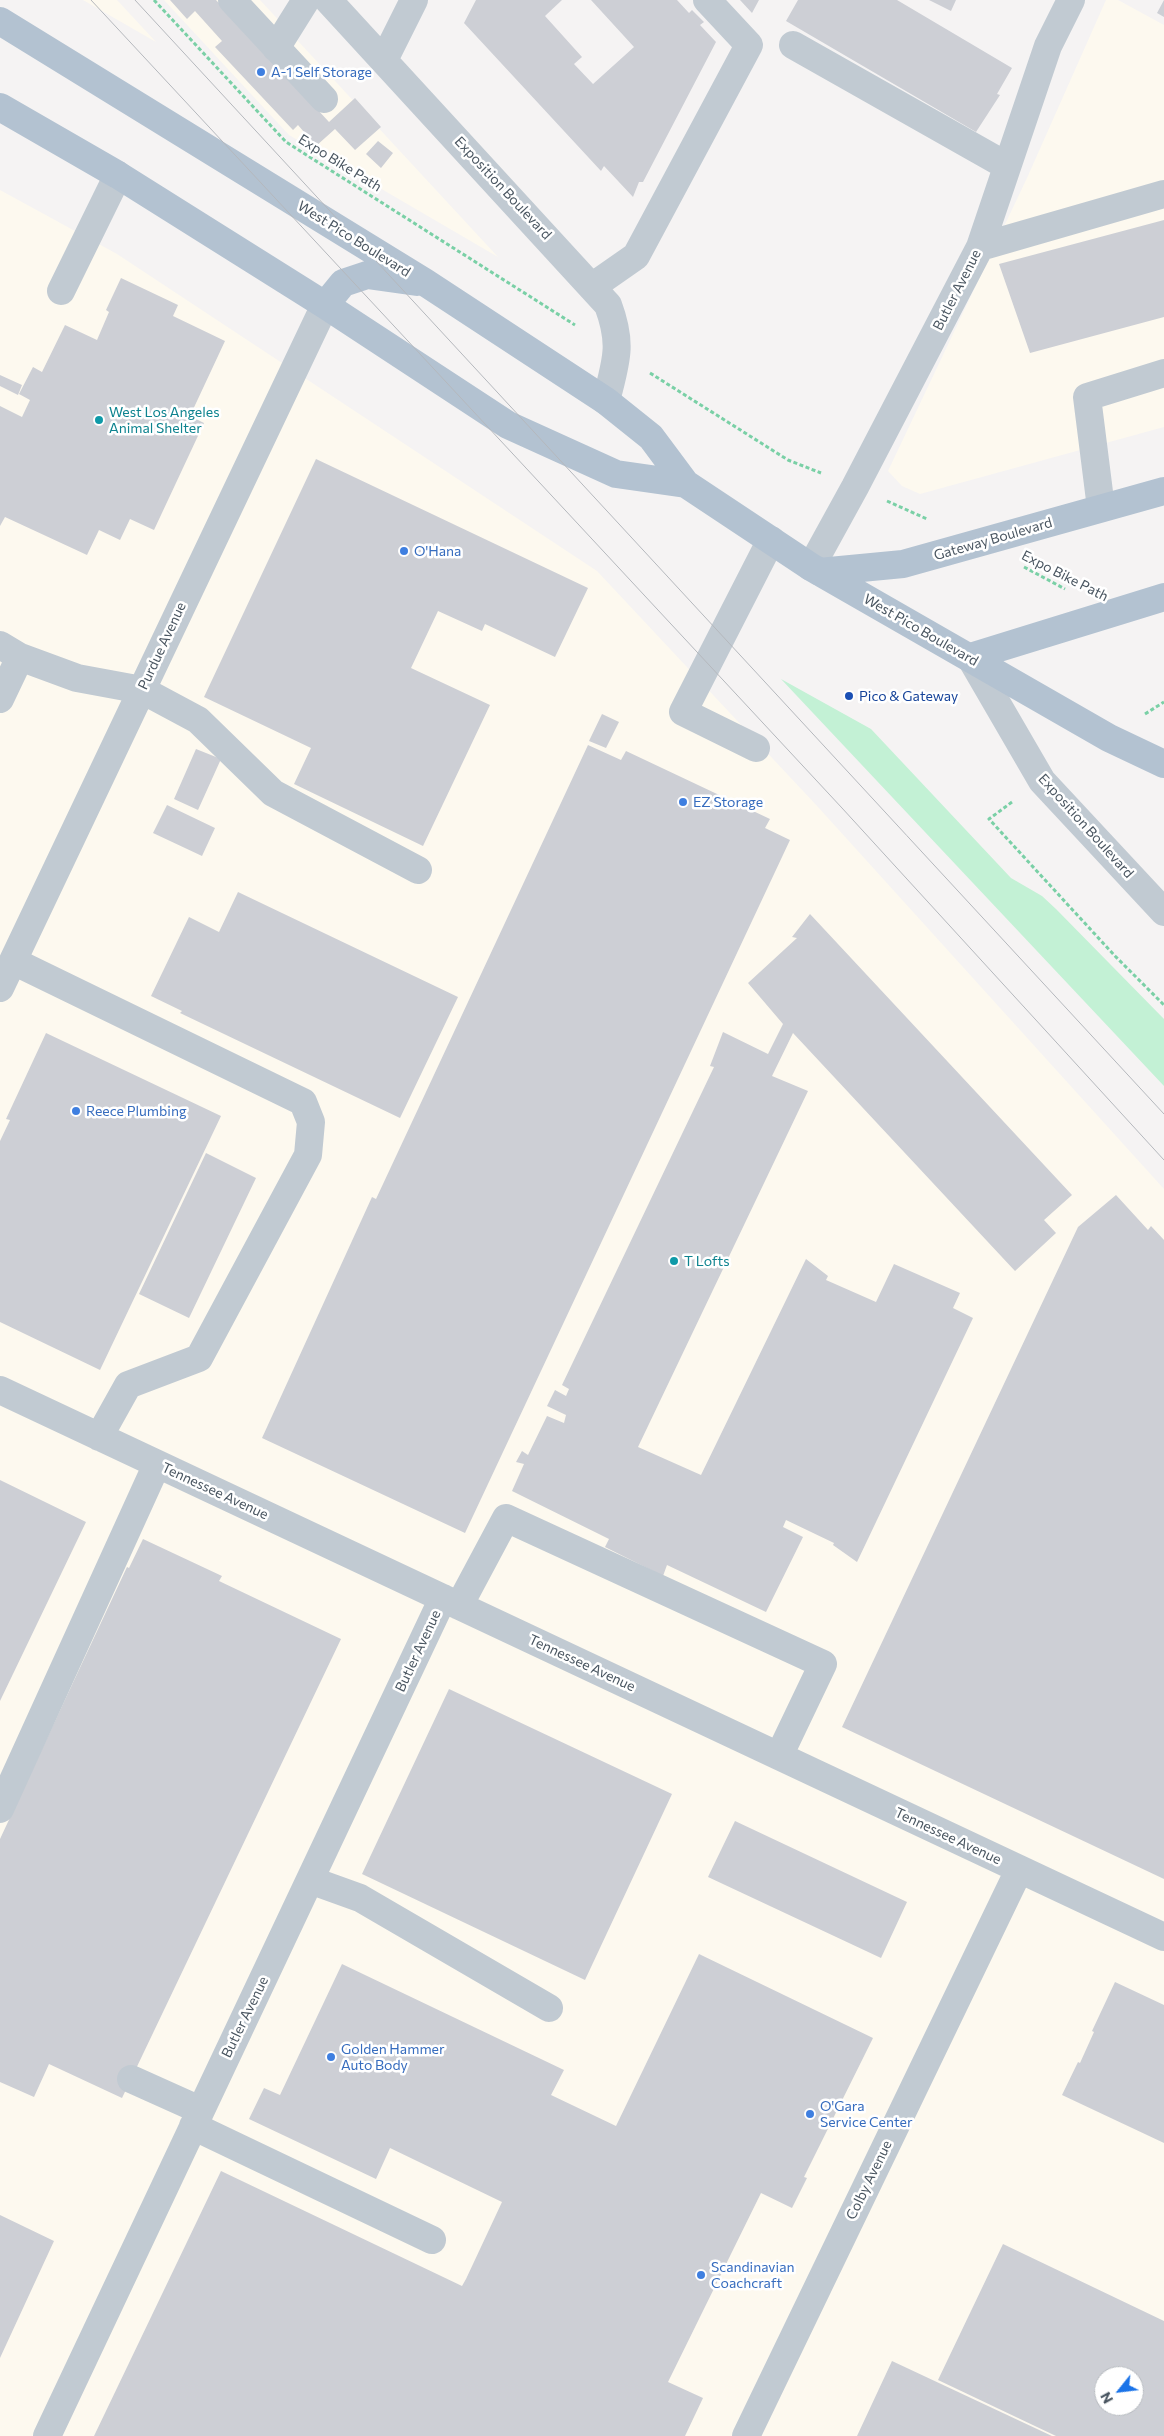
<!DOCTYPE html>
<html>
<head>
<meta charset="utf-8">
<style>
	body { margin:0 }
	#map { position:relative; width:1164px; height:2436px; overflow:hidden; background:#f5f3f3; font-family:Commissioner,sans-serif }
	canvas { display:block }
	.north { position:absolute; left:1094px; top:2366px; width:50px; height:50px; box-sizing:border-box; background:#fff; border:1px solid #b7bbc0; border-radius:50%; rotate:241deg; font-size:14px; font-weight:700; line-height:20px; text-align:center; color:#4a5661 }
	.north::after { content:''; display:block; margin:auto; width:18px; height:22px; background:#1a73e8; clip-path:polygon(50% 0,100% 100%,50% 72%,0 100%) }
</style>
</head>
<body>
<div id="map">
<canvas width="1164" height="2436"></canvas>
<div class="north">N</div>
</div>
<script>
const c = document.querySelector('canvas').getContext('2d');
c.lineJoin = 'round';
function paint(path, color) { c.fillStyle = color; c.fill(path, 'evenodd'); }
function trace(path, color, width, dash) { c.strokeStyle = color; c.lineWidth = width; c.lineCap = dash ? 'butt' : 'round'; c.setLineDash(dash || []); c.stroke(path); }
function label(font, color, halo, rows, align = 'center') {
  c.font = font + ' Commissioner,sans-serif'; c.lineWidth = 5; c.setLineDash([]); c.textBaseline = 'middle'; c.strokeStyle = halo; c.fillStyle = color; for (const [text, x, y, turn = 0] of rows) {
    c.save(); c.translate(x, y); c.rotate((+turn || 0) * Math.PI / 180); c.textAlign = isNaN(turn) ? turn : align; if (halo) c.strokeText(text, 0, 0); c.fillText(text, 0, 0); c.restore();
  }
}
paint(new Path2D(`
	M 83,0 L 117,0 L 156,42 Z
	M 164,0 L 260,0 L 498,257 L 289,135 Z
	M 1106,0 L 1118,0 L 1164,25 L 1164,427 L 920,494 L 902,486 L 888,471 L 1027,178 Z
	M 0,190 L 117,254 L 597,571 L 818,807 L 1164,1189 L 1164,2436 L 0,2436 ZM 1104,2376 L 1134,2376 L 1134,2406 L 1104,2406 Z`), '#fdf9ef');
paint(new Path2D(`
	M 781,679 L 871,729 L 1011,878 L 1042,896 L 1056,909 L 1164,1019 L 1164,1086 Z`), '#c3f1d5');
paint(new Path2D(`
	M 170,0 L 216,0 L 329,122 L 355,98 L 381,127 L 355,150 L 335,129 L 316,146 L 298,125 L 293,130 L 215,47 L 222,41 L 195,11 L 187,19 Z
	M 476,0 L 562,0 L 545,16 L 582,57 L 574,64 L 593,84 L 634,47 L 591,0 L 677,0 L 689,13 L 692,10 L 704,22 L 700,25 L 716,42 L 643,182 L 639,182 L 633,197 L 604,166 L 601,171 L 464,23 Z
	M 740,0 L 759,0 L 752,13 Z
	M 798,0 L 897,0 L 1012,68 L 997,94 L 1000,95 L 976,132 L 786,21 Z
	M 929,0 L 956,0 L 951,11 Z
	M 1164,0 L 1164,17 L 1157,13 Z
	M 378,141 L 393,153 L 381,168 L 366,154 Z
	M 1164,220 L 1164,317 L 1030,353 L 999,264 Z
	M 121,278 L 178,305 L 173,316 L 225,341 L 190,416 L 204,423 L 154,530 L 130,519 L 120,540 L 99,530 L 87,555 L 5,517 L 0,526 L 0,406 L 22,417 L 30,400 L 19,394 L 33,367 L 42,372 L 65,325 L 97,340 L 109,312 L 106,310 Z
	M 0,375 L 22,385 L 18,395 L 0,386 Z
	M 316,459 L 588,588 L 555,657 L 485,624 L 482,631 L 438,611 L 411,668 L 490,705 L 423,846 L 294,784 L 311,748 L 204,697 Z
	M 602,714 L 619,722 L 606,748 L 589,741 Z
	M 588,745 L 621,760 L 626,751 L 770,819 L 765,828 L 790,840 L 465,1533 L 262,1438 L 372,1197 L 376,1199 Z
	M 196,749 L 221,759 L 198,810 L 174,799 Z
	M 167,805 L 215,828 L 202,856 L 153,833 Z
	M 238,892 L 458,997 L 400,1118 L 180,1013 L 182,1011 L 151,996 L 189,917 L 219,932 Z
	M 810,914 L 1072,1195 L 1044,1220 L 1056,1233 L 1015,1271 L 793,1033 L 772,1076 L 808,1091 L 638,1447 L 701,1475 L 806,1259 L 828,1276 L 826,1280 L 876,1302 L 894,1264 L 960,1293 L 953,1308 L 973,1318 L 857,1562 L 833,1545 L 834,1543 L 786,1520 L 783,1527 L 803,1537 L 766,1612 L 667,1565 L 663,1576 L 605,1547 L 609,1539 L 512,1491 L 524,1464 L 516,1462 L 522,1451 L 528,1455 L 547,1416 L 564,1423 L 566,1415 L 547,1406 L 555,1390 L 566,1396 L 569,1389 L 562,1385 L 714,1067 L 710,1066 L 723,1032 L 768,1054 L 783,1024 L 748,983 L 797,938 L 792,937 Z
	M 46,1033 L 221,1116 L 100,1370 L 0,1322 L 0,1141 L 10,1120 L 6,1119 Z
	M 206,1153 L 256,1178 L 189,1318 L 139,1294 Z
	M 1116,1195 L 1148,1230 L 1151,1226 L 1164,1240 L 1164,1879 L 842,1727 L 1078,1227 Z
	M 0,1480 L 86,1522 L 0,1701 Z
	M 143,1539 L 222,1576 L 219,1581 L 341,1639 L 122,2098 L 49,2064 L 34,2097 L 0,2082 L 0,1839 L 127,1567 L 129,1568 Z
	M 449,1689 L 672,1794 L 585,1980 L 362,1874 Z
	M 735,1821 L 907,1902 L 881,1958 L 708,1877 Z
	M 699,1954 L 873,2038 L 804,2177 L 807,2178 L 792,2208 L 761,2193 L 668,2382 L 703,2398 L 685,2436 L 94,2436 L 221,2171 L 462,2286 L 466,2279 L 502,2202 L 390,2148 L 376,2179 L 249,2119 L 264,2088 L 280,2095 L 342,1964 L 564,2070 L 551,2095 L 616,2126 Z
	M 1115,1982 L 1164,2005 L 1164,2143 L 1062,2095 L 1078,2062 L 1080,2063 L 1094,2032 L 1092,2031 Z
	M 0,2215 L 54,2241 L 0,2358 Z
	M 1003,2244 L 1164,2321 L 1164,2436 L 1056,2436 L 938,2380 ZM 1104,2376 L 1134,2376 L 1134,2406 L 1104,2406 Z
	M 892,2361 L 1052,2436 L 857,2436 Z`), '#cdcfd5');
trace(new Path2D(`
	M 154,0 L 286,142 L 575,325
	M 650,373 L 788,460 L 821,473
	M 887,501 L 927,519
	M 1024,567 L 1065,589
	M 1145,714 L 1164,702
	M 1012,802 L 989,819 L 1115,956 L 1164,1005`), '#7ad0a6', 3, [4, 2.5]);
trace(new Path2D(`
	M 232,0 L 324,99
	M 328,0 L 608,305 C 623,345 616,361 606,401
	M 793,45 L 1007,166
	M 276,48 L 306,0
	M 384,60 L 414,0
	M 980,247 L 1164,194
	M 593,286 L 636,256 L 749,45 L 707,0
	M 61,291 L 118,175
	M 1101,508 L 1087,397 L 1164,373
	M 811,567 L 855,487 L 980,247 L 1048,46 L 1071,0
	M 0,645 L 20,657 L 77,678 L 142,690 L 198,720 L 273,793 L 418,870
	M 970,657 L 1042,781 L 1164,912
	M 0,699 L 20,657
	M 756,748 L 683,712 L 771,540
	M 13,961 L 303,1102 L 311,1122 L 308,1155 L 199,1358 L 128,1385 L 99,1437
	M 0,988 L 325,305
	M 0,1390 L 1164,1937
	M 459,1606 L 506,1518 L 823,1664 L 779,1756
	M 0,1809 L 157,1464
	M 310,1880 L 360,1898 L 549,2008
	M 131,2079 L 200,2110
	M 193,2126 L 432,2240
	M 47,2436 L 443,1598
	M 746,2436 L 1019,1870`), '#c1cad2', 28);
trace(new Path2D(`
	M 0,21 L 426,283 L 606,401 L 651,437 L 686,484 L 811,567 L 1109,738 L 1164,764
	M 0,107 L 118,175 L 325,305 L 508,425 L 616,474 L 686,484
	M 325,305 L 343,283 L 367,275 L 417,282
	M 819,572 L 903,564 L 1164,491
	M 970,657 L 1164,597`), '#b3c2d1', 28);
trace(new Path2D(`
	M 91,0 L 842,808 L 1164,1160
	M 135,0 L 1164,1114`), '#b5b8bd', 1);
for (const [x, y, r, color] of [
	[261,72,5,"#3f7fe0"],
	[99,420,5,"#0f9aa8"],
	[404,551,5,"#3f7fe0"],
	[849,696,5,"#1a4fb4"],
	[683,802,5,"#3f7fe0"],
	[76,1111,5,"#3f7fe0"],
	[674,1261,5,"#0f9aa8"],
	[331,2057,5,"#3f7fe0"],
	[810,2114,5,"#3f7fe0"],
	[701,2275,5,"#3f7fe0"]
]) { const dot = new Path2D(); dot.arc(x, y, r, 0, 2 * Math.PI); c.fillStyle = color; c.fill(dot); trace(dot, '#fff', 2); }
label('14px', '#366cbe', '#fff', [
	["A-1 Self Storage",271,72],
	["O'Hana",414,551],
	["EZ Storage",693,802],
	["Reece Plumbing",86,1111],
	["Golden Hammer",341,2049],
	["Auto Body",341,2065],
	["O'Gara",820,2106],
	["Service Center",820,2122],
	["Scandinavian",711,2267],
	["Coachcraft",711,2283]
], 'left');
label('14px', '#4a5661', '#fff', [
	["Expo Bike Path",340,163,32],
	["Exposition Boulevard",503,188,47],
	["West Pico Boulevard",354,239,32],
	["Butler Avenue",957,290,-63],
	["Gateway Boulevard",993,539,-16],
	["Expo Bike Path",1065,576,27],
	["West Pico Boulevard",921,630,30],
	["Purdue Avenue",162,646,-65],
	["Exposition Boulevard",1086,826,48],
	["Tennessee Avenue",215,1491,25],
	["Butler Avenue",418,1651,-65],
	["Tennessee Avenue",582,1663,25],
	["Tennessee Avenue",948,1836,25],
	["Butler Avenue",245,2017,-64],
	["Colby Avenue",869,2180,-64]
]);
label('14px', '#0d838f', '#fff', [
	["West Los Angeles",109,412],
	["Animal Shelter",109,428],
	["T Lofts",684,1261]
], 'left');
label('14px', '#164399', '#fff', [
	["Pico & Gateway",859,696]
], 'left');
</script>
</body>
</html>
